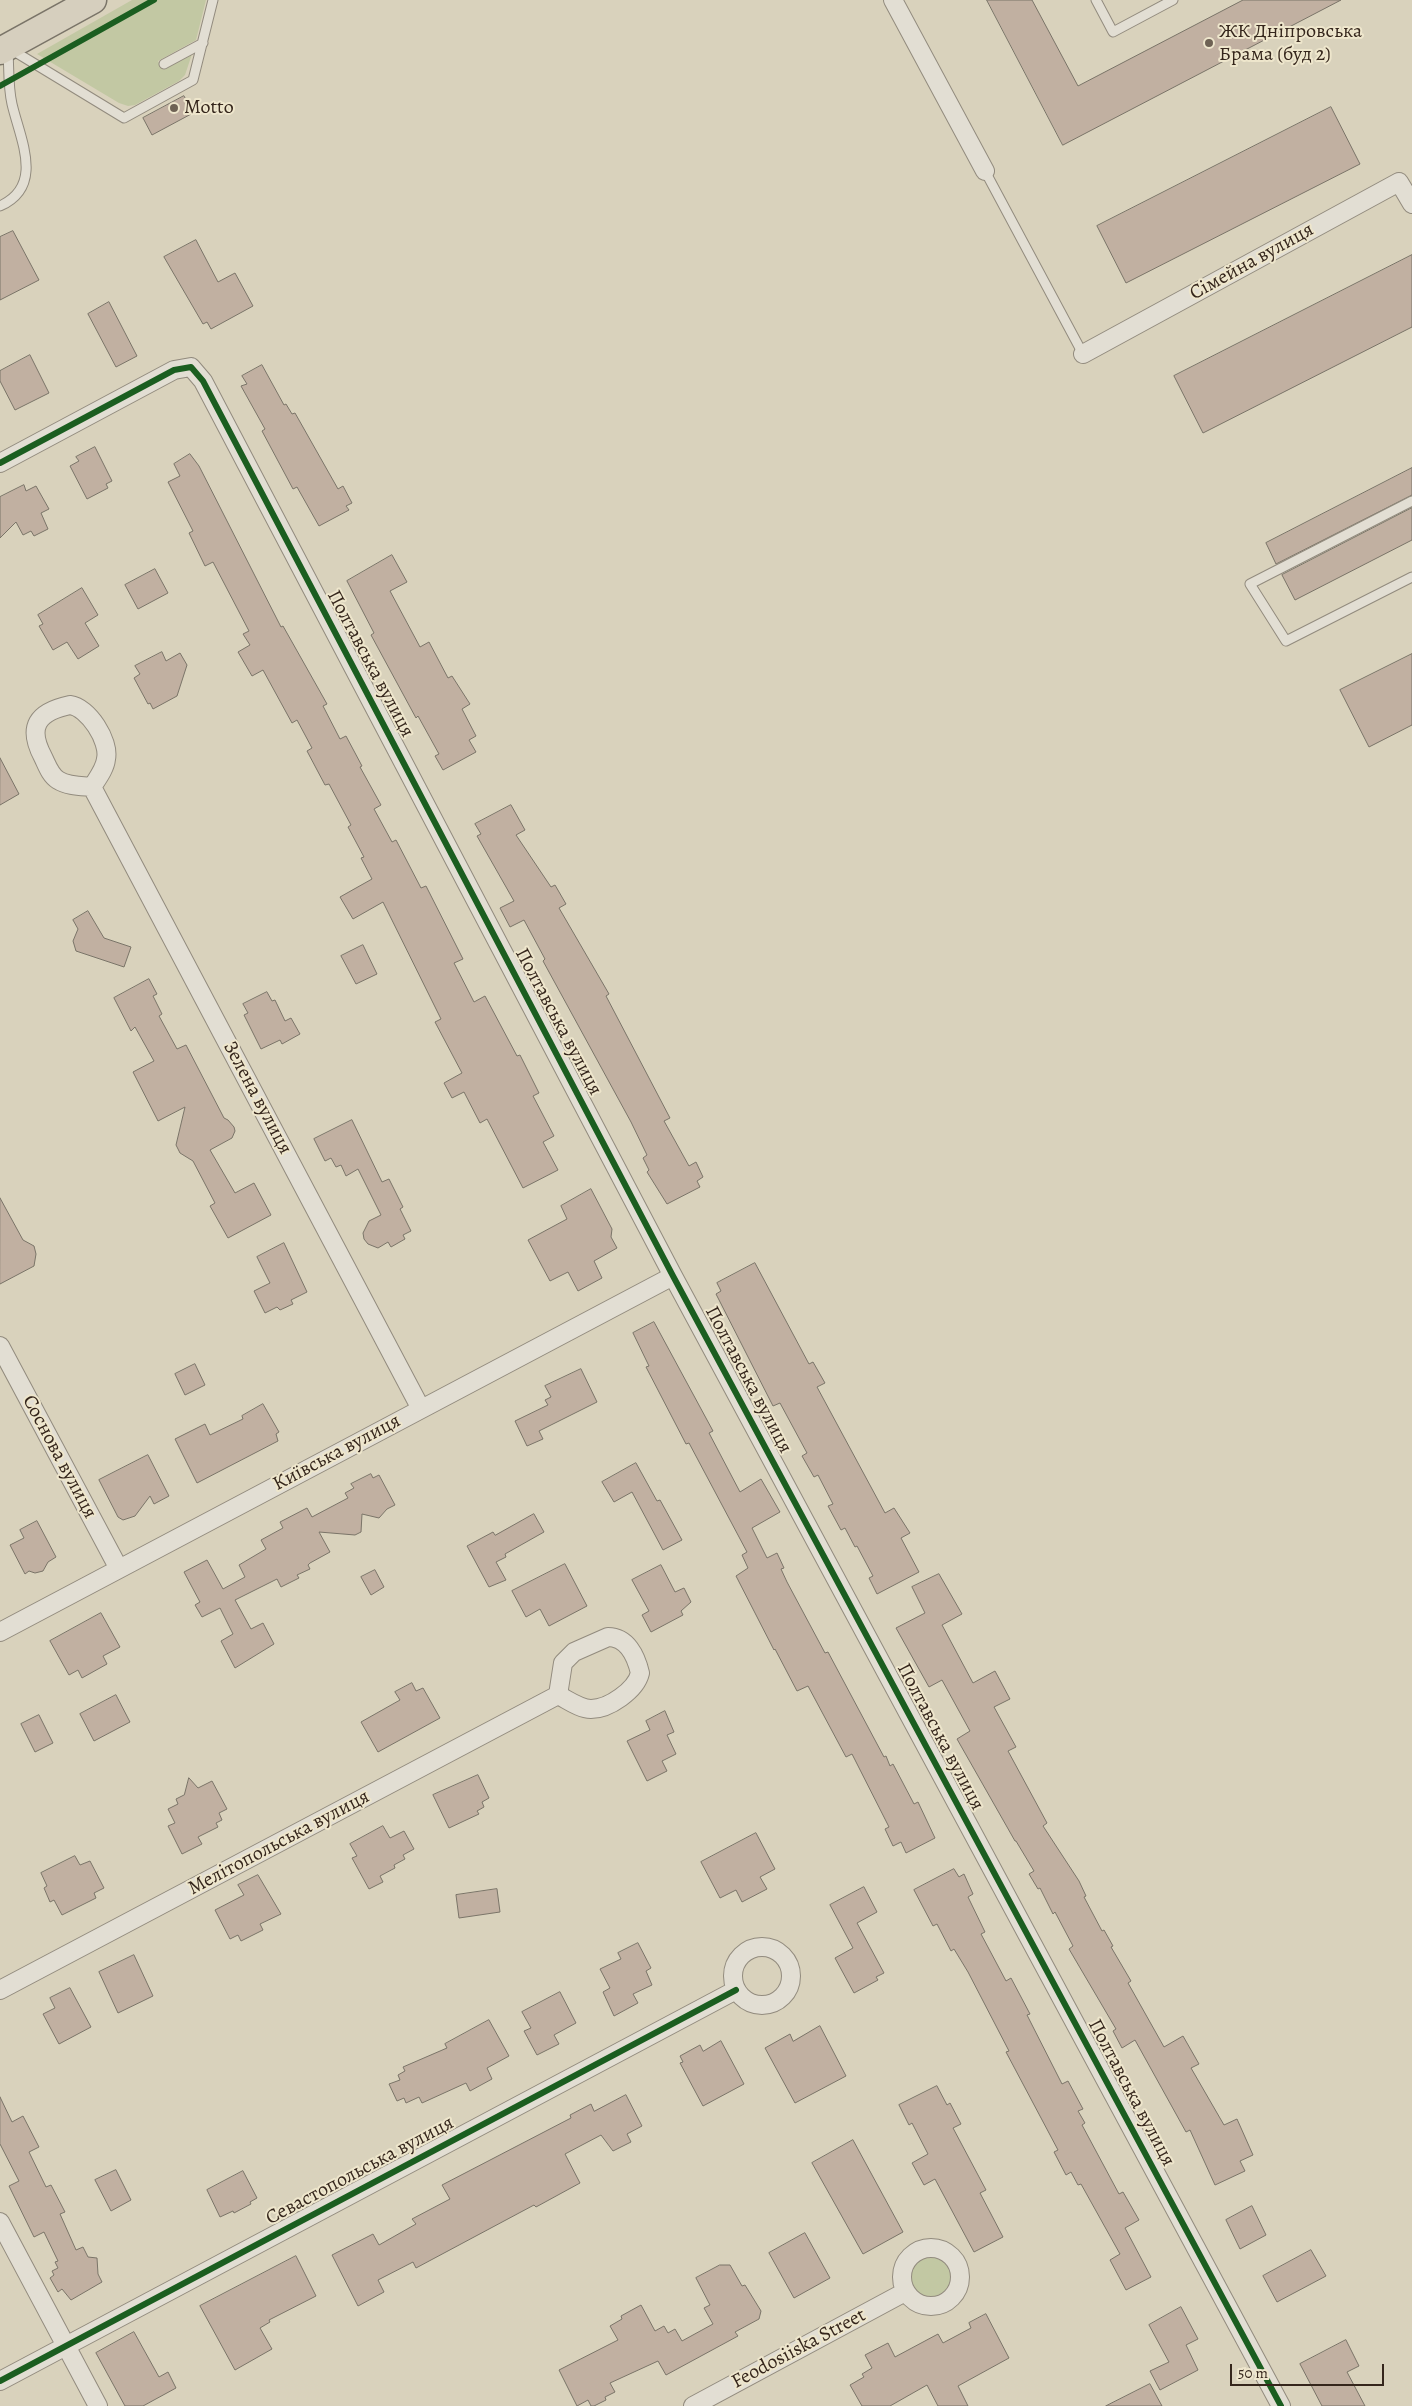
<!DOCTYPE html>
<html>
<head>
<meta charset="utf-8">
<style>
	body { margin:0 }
	#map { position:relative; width:1412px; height:2406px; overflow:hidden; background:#d9d2bc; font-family:Alegreya,serif }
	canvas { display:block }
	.scale { position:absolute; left:1230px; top:2364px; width:154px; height:22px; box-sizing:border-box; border:2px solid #35261c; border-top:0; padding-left:6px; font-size:15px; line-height:18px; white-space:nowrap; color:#35261c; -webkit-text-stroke:4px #eee6cc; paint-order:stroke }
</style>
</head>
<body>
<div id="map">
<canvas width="1412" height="2406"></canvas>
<div class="scale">50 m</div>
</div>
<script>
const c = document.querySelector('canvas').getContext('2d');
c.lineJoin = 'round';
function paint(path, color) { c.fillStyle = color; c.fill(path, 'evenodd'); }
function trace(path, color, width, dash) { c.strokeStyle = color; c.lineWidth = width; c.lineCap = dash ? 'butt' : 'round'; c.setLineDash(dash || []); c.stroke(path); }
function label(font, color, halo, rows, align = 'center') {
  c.font = font + ' Alegreya,serif'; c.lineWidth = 4; c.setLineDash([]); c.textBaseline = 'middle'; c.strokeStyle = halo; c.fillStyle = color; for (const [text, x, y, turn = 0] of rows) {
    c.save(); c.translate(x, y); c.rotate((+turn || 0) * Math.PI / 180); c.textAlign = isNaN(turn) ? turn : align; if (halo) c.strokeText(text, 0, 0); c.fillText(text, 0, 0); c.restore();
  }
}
paint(new Path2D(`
	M 132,0 L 206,0 L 196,40 L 158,61 L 163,70 L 192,54 L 185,75 L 179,81 L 135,105 L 128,106 L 119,103 L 37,54 Z
	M902 2277a29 29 0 1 1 58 0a29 29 0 1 1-58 0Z`), '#c2c8a3');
const building = new Path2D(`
	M 987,0 L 1032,0 L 1078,86 L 1243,0 L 1341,0 L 1063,145 Z
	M 184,96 L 193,113 L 152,135 L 143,118 Z
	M 1331,107 L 1360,164 L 1126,283 L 1097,226 Z
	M 13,231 L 39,280 L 0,300 L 0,237 Z
	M 196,240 L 218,282 L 235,273 L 253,306 L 211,329 L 207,322 L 203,324 L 164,257 Z
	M 1412,255 L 1412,327 L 1203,433 L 1174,376 Z
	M 109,302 L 137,356 L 116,367 L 88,314 Z
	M 30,355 L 49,393 L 15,410 L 0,381 L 0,371 Z
	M 262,365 L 284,405 L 286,404 L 292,414 L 295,413 L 338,489 L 343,486 L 352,503 L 346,506 L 349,510 L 319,526 L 297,487 L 293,489 L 262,431 L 265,429 L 241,386 L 247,384 L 242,376 Z
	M 95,447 L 112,481 L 106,484 L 108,488 L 87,499 L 70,466 L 79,461 L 76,457 Z
	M 190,454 L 199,466 L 281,627 L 283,626 L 327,704 L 323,706 L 340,739 L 346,736 L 362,766 L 360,767 L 381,805 L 374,809 L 392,842 L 396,840 L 421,888 L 426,886 L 463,959 L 454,963 L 474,1002 L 485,996 L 517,1056 L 520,1055 L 539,1093 L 533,1096 L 554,1136 L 543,1142 L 558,1170 L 523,1188 L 487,1119 L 480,1123 L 464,1092 L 452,1098 L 444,1083 L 462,1073 L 435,1022 L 441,1019 L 383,902 L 353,919 L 340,897 L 372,879 L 361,858 L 364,857 L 348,827 L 351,825 L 329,784 L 325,785 L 307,751 L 312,748 L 297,720 L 292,723 L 263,670 L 252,676 L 238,652 L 250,645 L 243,634 L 249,631 L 213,562 L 205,566 L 189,533 L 193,531 L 168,482 L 180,476 L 174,464 Z
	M 1412,468 L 1412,495 L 1276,564 L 1266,543 Z
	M 24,485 L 26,491 L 36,486 L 49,509 L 41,513 L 48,529 L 34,536 L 31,531 L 23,535 L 16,522 L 0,538 L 0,497 Z
	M 1412,508 L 1412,540 L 1295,600 L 1282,575 Z
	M 392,555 L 407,582 L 390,591 L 420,647 L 429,642 L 448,678 L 452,676 L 470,704 L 462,709 L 476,736 L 469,740 L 476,752 L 443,770 L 435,756 L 439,754 L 418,716 L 416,718 L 371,635 L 374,633 L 347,581 Z
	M 155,569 L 168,593 L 138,609 L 125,585 Z
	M 82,588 L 98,615 L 85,623 L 99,646 L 78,659 L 67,642 L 53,650 L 39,626 L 43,624 L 38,615 Z
	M 162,652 L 166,661 L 180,653 L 187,665 L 177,696 L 153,709 L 150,703 L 148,704 L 134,678 L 140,674 L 135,666 Z
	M 1412,654 L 1412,725 L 1369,747 L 1340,690 Z
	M 0,758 L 19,794 L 0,805 Z
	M 511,805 L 525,830 L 516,835 L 551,887 L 555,885 L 566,904 L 559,908 L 609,994 L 606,996 L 670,1118 L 664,1121 L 689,1166 L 696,1162 L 703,1177 L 697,1181 L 700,1187 L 667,1204 L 647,1172 L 649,1170 L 643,1158 L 647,1155 L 631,1122 L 543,961 L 545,959 L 524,920 L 510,927 L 500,908 L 514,901 L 477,836 L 481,834 L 475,824 Z
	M 88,911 L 104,938 L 131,947 L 124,967 L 76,951 L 73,941 L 78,929 L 73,920 Z
	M 363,945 L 377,974 L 356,984 L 341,956 Z
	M 149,979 L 157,994 L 153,996 L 162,1014 L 159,1016 L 177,1049 L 186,1045 L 224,1118 L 228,1120 L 234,1127 L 235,1131 L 232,1138 L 210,1150 L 235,1193 L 254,1183 L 271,1215 L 228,1238 L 210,1206 L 215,1203 L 193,1161 L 180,1153 L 176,1145 L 185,1107 L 158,1121 L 133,1072 L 154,1061 L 135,1027 L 131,1031 L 114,998 Z
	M 267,992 L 272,1001 L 275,1000 L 285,1021 L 291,1018 L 300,1034 L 282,1044 L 280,1040 L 261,1049 L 244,1015 L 248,1013 L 243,1004 Z
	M 352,1120 L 382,1182 L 389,1179 L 403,1207 L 400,1209 L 411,1231 L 403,1235 L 405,1239 L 391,1247 L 388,1242 L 378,1248 L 368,1244 L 364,1239 L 363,1233 L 369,1221 L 381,1215 L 358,1169 L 346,1176 L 341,1165 L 336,1167 L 331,1158 L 325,1161 L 314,1139 Z
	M 591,1189 L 612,1229 L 611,1237 L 617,1248 L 594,1261 L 602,1278 L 578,1291 L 568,1272 L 550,1281 L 528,1240 L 567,1219 L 561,1206 Z
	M 0,1198 L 23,1240 L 34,1246 L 36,1254 L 34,1266 L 0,1284 Z
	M 284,1243 L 307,1292 L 291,1300 L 293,1304 L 280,1310 L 277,1307 L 265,1313 L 254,1291 L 270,1283 L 257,1257 Z
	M 755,1263 L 809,1364 L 813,1362 L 825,1383 L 817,1387 L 885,1513 L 894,1508 L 910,1533 L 901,1538 L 919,1572 L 877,1594 L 869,1578 L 873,1576 L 857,1546 L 855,1547 L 845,1528 L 841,1530 L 828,1506 L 833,1504 L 818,1475 L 814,1477 L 802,1456 L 807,1453 L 780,1403 L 773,1406 L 716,1294 L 721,1291 L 717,1283 Z
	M 654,1322 L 713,1431 L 709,1433 L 740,1492 L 761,1479 L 780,1512 L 752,1528 L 767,1558 L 777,1553 L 784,1568 L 781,1569 L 787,1582 L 825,1653 L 828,1652 L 884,1757 L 886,1756 L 890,1766 L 893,1764 L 914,1804 L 918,1802 L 935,1838 L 906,1853 L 901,1842 L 893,1846 L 885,1829 L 889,1827 L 852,1754 L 846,1757 L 808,1686 L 797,1691 L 775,1649 L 774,1650 L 736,1576 L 748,1568 L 742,1555 L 747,1552 L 689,1443 L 686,1444 L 646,1367 L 649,1366 L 633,1333 Z
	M 195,1364 L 205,1385 L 185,1395 L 175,1374 Z
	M 581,1369 L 597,1402 L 539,1431 L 543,1439 L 527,1446 L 515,1421 L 548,1405 L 545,1400 L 551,1397 L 545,1386 Z
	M 263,1404 L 279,1432 L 276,1434 L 278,1441 L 197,1483 L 175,1439 L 205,1424 L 210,1435 L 243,1419 L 242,1416 Z
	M 148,1455 L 169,1496 L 154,1504 L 150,1496 L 135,1516 L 123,1520 L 118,1517 L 99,1480 Z
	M 636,1463 L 657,1501 L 660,1500 L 682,1540 L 663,1550 L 632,1492 L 614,1502 L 602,1482 Z
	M 371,1474 L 373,1478 L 379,1475 L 395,1505 L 387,1509 L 379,1518 L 362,1514 L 361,1532 L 355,1535 L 319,1532 L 330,1552 L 310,1563 L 308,1565 L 310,1569 L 297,1575 L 299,1578 L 281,1587 L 277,1579 L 235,1600 L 251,1629 L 263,1623 L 274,1644 L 235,1668 L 221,1641 L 233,1634 L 220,1608 L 202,1617 L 195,1605 L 200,1602 L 184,1572 L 207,1560 L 223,1589 L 245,1577 L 239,1565 L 266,1549 L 261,1540 L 283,1528 L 280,1522 L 307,1508 L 312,1517 L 348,1498 L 345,1493 L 354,1488 L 351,1484 Z
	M 534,1514 L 544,1532 L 505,1554 L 506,1557 L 496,1562 L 506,1580 L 489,1587 L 467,1546 L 493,1532 L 495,1535 Z
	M 37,1521 L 56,1557 L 48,1562 L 43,1571 L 35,1573 L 29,1571 L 25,1574 L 10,1545 L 24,1538 L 20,1530 Z
	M 565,1564 L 587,1606 L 549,1626 L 540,1609 L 526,1617 L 512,1591 Z
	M 661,1565 L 675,1592 L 684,1588 L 691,1602 L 681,1611 L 683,1615 L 651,1632 L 642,1615 L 649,1611 L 632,1580 Z
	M 375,1570 L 384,1587 L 371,1595 L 361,1577 Z
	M 939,1574 L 962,1614 L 942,1625 L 973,1683 L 995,1671 L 1010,1699 L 994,1707 L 1016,1747 L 1008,1751 L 1047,1823 L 1043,1826 L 1079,1881 L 1086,1896 L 1084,1897 L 1102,1931 L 1104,1930 L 1113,1946 L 1111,1947 L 1131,1981 L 1128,1983 L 1164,2047 L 1183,2036 L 1199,2064 L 1191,2068 L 1224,2125 L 1237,2119 L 1253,2155 L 1240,2161 L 1245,2171 L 1215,2185 L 1190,2130 L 1186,2132 L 1135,2040 L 1122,2048 L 1113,2031 L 1116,2029 L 1069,1949 L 1073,1946 L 1055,1912 L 1053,1914 L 1040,1888 L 1038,1889 L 1029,1874 L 1034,1871 L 1016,1841 L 1015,1841 L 957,1739 L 970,1731 L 942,1680 L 929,1687 L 896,1628 L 925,1613 L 912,1587 Z
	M 101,1613 L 120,1647 L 103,1656 L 107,1664 L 82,1678 L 78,1670 L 69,1675 L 50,1641 Z
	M 412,1683 L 416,1691 L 423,1688 L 440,1718 L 378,1752 L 361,1722 L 400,1700 L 395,1692 Z
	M 116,1695 L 130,1722 L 94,1741 L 80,1714 Z
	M 665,1711 L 674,1732 L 667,1735 L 676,1754 L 662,1761 L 667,1771 L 647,1781 L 627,1741 L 650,1730 L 646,1721 Z
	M 39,1715 L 53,1743 L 35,1752 L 21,1724 Z
	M 478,1775 L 489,1798 L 482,1802 L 484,1807 L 477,1811 L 479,1814 L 449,1828 L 433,1795 Z
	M 189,1778 L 198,1788 L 212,1781 L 227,1809 L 219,1813 L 222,1820 L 216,1823 L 218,1827 L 198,1837 L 202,1844 L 182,1854 L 168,1826 L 175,1823 L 168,1809 L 178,1804 L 176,1799 L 184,1795 Z
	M 383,1826 L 390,1838 L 404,1831 L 414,1849 L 403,1855 L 405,1859 L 394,1865 L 395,1868 L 380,1876 L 383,1882 L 369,1889 L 352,1858 L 357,1856 L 350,1844 Z
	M 756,1833 L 775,1869 L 760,1877 L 767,1889 L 742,1902 L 736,1890 L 720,1898 L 701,1862 Z
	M 75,1856 L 80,1865 L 90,1861 L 104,1888 L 94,1893 L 96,1898 L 62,1915 L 54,1900 L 50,1902 L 44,1888 L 47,1886 L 41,1873 Z
	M 954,1869 L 959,1877 L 964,1874 L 973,1894 L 968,1897 L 985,1932 L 981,1934 L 1006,1981 L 1011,1978 L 1030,2014 L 1027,2015 L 1062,2084 L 1068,2081 L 1083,2109 L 1078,2111 L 1085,2123 L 1082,2125 L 1119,2194 L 1123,2192 L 1139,2220 L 1125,2228 L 1151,2277 L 1126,2290 L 1110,2260 L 1120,2254 L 1081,2184 L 1078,2185 L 1071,2172 L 1066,2175 L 1054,2152 L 1058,2150 L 1006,2052 L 1009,2051 L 968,1972 L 954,1949 L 951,1951 L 937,1924 L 933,1926 L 914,1890 Z
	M 258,1875 L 281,1914 L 260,1924 L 263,1930 L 241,1941 L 238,1935 L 230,1939 L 215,1910 L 244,1895 L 238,1885 Z
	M 864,1887 L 877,1912 L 857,1923 L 884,1973 L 876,1977 L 878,1980 L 854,1993 L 835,1958 L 853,1948 L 830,1905 Z
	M 497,1889 L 500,1912 L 459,1918 L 456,1895 Z
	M 638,1943 L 651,1968 L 646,1971 L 652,1985 L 633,1994 L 638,2003 L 614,2016 L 603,1992 L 610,1988 L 600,1969 L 621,1959 L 618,1953 Z
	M 134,1955 L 153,1996 L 118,2013 L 99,1972 Z
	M 70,1988 L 91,2027 L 59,2044 L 43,2014 L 55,2008 L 50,1998 Z
	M 560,1992 L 576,2023 L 554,2035 L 559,2044 L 537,2055 L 524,2031 L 531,2028 L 522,2012 Z
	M 489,2020 L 509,2056 L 487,2068 L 492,2079 L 470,2091 L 466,2083 L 422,2103 L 419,2097 L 406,2103 L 404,2098 L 397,2101 L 389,2084 L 400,2080 L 398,2075 L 405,2071 L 403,2067 L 447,2048 L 445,2044 Z
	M 820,2026 L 846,2076 L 795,2103 L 765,2048 L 790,2034 L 793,2041 Z
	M 721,2041 L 744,2084 L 703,2106 L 680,2063 L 683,2062 L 680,2056 L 700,2045 L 703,2051 Z
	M 937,2086 L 947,2105 L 950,2103 L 961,2124 L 953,2128 L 986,2190 L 980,2193 L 1003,2237 L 974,2252 L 935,2179 L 924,2185 L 912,2163 L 928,2154 L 912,2123 L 909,2125 L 899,2105 Z
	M 626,2095 L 642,2126 L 627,2134 L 631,2142 L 613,2151 L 601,2135 L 565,2154 L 580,2183 L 536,2207 L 534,2205 L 416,2268 L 413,2262 L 378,2280 L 384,2292 L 358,2306 L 332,2255 L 373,2234 L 379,2245 L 416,2224 L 412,2219 L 450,2199 L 442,2185 L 571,2118 L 570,2115 L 591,2104 L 594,2111 Z
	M 0,2097 L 12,2122 L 23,2116 L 39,2147 L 29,2152 L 46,2187 L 51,2185 L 65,2212 L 60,2214 L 76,2250 L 83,2247 L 88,2257 L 97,2258 L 98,2274 L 102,2282 L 71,2300 L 62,2289 L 58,2292 L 50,2278 L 54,2275 L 52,2271 L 58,2268 L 55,2262 L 58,2261 L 44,2232 L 34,2237 L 9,2186 L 19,2181 L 0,2144 Z
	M 853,2140 L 903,2232 L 863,2254 L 812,2163 Z
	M 116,2170 L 131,2200 L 111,2211 L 95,2180 Z
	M 243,2171 L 257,2198 L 250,2202 L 251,2204 L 234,2213 L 233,2211 L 220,2217 L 207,2190 Z
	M 1252,2206 L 1266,2235 L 1240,2249 L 1226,2220 Z
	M 805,2233 L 830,2278 L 794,2298 L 769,2253 Z
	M 1311,2250 L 1326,2276 L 1277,2302 L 1263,2276 Z
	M 296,2256 L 316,2296 L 269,2320 L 270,2322 L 260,2328 L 272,2349 L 235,2370 L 200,2306 Z
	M 720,2265 L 730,2265 L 742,2286 L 745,2285 L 761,2311 L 759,2319 L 735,2332 L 738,2336 L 666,2375 L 658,2361 L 610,2383 L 615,2392 L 605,2397 L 606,2400 L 594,2406 L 591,2406 L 588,2400 L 577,2406 L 559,2370 L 618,2340 L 610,2326 L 622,2319 L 621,2316 L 641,2305 L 655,2331 L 664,2326 L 668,2333 L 675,2329 L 682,2341 L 713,2324 L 704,2308 L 710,2305 L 696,2278 Z
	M 1181,2307 L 1198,2339 L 1186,2345 L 1198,2370 L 1160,2390 L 1150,2371 L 1169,2362 L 1149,2325 Z
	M 986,2314 L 1009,2358 L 958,2386 L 968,2406 L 938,2406 L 927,2385 L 890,2406 L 862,2406 L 850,2385 L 864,2377 L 862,2374 L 872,2368 L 865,2355 L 888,2343 L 895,2357 L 938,2334 L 943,2343 L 971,2328 L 969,2323 Z
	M 134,2332 L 159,2377 L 168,2372 L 176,2388 L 143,2406 L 125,2406 L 96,2353 Z
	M 1346,2340 L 1359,2366 L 1347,2372 L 1365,2406 L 1322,2406 L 1300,2364 Z
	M 1150,2384 L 1162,2406 L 1106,2406 Z`);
paint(building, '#c1b0a1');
trace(building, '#7a7468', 1);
const service = new Path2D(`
	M 1096,0 L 1113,32 L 1173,0
	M 12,50 L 124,118 L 193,80 L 213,0
	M 164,64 L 203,43
	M 985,171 L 1083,354
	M 0,206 C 45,186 20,139 12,104 C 8,87 9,67 8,50
	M 1412,501 L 1250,584 L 1286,641 L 1412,577`);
const minor = new Path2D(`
	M 893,0 L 985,171
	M 1083,354 L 1399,182 L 1412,204
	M 0,463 L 174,370 L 191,367 L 203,381 L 673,1276 L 1281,2406
	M 70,705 C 88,707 110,741 106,759 C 105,769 97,779 92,787 C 81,786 67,786 58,780 C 50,775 47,765 43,757 C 27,727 37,712 70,705 Z
	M 92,787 L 421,1409
	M 0,1346 L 119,1569
	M 0,1632 L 673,1276
	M 608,1637 C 627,1637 636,1656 640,1673 C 636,1690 609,1709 591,1709 C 580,1709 568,1700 558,1695 L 563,1663 L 574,1652 Z
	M733 1976a29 29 0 1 1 58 0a29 29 0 1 1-58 0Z
	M 0,1990 L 558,1695
	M 0,2222 L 98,2406
	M902 2277a29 29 0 1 1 58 0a29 29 0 1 1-58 0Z
	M 0,2381 L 736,1990
	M 693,2406 L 905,2292`);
const primary = new Path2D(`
	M 0,51 L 93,0`);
trace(service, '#928b7e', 11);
trace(minor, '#928b7e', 20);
trace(primary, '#7a7468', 29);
trace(service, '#e2ded3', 9);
trace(minor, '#e2ded3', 18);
trace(primary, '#d6cfbe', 26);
trace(new Path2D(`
	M 0,86 L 154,0
	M 0,463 L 174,370 L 191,367 L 203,381 L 673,1276 L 1281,2406
	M 0,2381 L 736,1990`), '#1b5e20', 6);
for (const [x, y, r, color] of [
	[1209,43,5,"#6e6254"],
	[174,108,5,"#6e6254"]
]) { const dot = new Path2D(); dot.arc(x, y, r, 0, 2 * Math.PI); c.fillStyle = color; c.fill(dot); trace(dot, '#eee6cc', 2); }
label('20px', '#35261c', '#eee6cc', [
	["ЖК Дніпровська",1219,32],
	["Брама (буд 2)",1219,55],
	["Motto",184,108]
], 'left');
label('20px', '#35261c', '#eee6cc', [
	["Сімейна вулиця",1252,262,-29],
	["Полтавська вулиця",370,664,62],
	["Полтавська вулиця",558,1022,62],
	["Зелена вулиця",257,1098,62],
	["Полтавська вулиця",748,1380,62],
	["Київська вулиця",337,1453,-28],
	["Соснова вулиця",59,1457,62],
	["Полтавська вулиця",940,1737,62],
	["Мелітопольська вулиця",279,1843,-28],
	["Полтавська вулиця",1131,2093,62],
	["Севастопольська вулиця",360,2171,-28],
	["Feodosiiska Street",799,2349,-28]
]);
</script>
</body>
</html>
